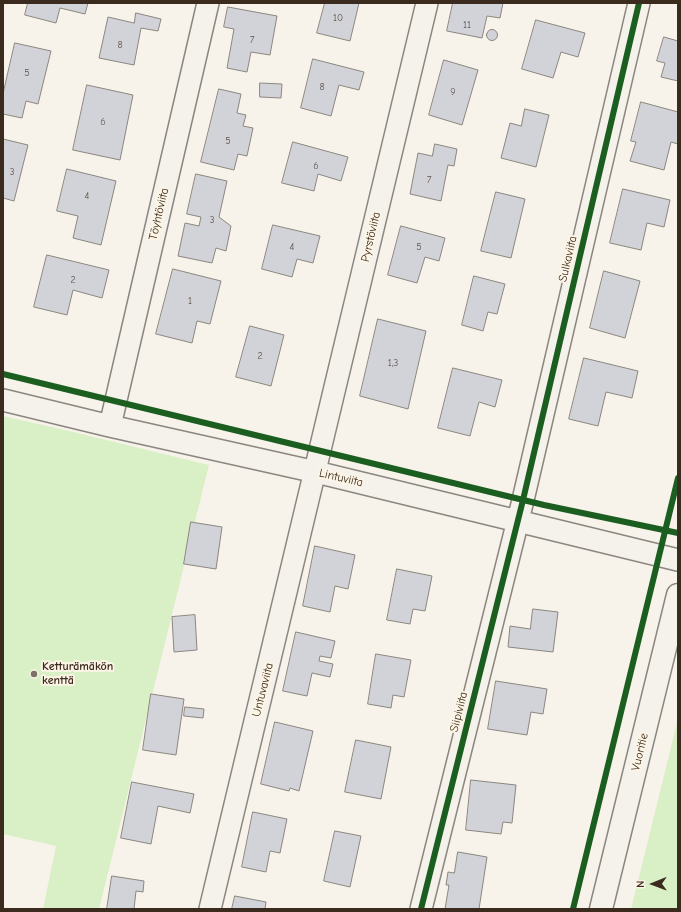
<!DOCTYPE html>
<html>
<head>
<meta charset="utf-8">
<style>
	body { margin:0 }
	#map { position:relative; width:681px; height:912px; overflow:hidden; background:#f7f3ea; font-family:"Comic Neue",sans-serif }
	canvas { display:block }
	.frame { position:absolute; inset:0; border:4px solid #3b2a1e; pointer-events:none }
	.north { position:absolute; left:633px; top:864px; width:40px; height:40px; -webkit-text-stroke:3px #fcf5e5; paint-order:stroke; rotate:269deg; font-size:11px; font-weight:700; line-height:16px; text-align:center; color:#3b2a1e }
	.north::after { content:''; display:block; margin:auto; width:14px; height:18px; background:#3b2a1e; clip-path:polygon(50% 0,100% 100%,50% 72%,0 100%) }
</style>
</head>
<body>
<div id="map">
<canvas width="681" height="912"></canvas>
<div class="frame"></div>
<div class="north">N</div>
</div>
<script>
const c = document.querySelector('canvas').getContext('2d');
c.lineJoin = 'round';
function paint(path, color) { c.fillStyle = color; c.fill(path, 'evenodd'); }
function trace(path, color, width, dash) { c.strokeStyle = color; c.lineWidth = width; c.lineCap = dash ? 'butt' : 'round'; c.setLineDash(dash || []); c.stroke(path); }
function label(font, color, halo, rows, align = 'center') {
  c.font = font + ' "Comic Neue",sans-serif'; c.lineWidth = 4; c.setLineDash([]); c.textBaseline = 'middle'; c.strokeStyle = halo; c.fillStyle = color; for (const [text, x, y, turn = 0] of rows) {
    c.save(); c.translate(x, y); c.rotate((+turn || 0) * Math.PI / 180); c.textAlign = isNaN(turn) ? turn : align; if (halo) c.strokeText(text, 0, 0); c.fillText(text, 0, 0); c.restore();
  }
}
paint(new Path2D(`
	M 3,416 L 65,430 L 209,465 L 99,909 L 43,909 L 56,846 L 3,834 Z
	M 678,719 L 678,909 L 631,909 Z`), '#d9efc5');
const building = new Path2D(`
	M 28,3 L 88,3 L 85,14 L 60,8 L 56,23 L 25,15 Z
	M 325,3 L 359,3 L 350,41 L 317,33 Z
	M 453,3 L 503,3 L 500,18 L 487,16 L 482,38 L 447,31 Z
	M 228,7 L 277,16 L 270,55 L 251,52 L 247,72 L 227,68 L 234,29 L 224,27 Z
	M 136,13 L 161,19 L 158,31 L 141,28 L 134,65 L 99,58 L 108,17 L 134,23 Z
	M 536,20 L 585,33 L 578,57 L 561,52 L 553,78 L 522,69 Z
	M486.5 35a5.5 5.5 0 1 1 11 0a5.5 5.5 0 1 1-11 0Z
	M 664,37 L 678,41 L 678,81 L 661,77 L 665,63 L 657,61 Z
	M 15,43 L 51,51 L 38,104 L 26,101 L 22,118 L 3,114 L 3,94 Z
	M 313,59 L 364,72 L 359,90 L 339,85 L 331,116 L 301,108 Z
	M 444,60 L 478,70 L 462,125 L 429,115 Z
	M 260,83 L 282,84 L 281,98 L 260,97 Z
	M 87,85 L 133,95 L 120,160 L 73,150 Z
	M 219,89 L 241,94 L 237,113 L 246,115 L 243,126 L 253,128 L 247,156 L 238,154 L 234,170 L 201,162 Z
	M 641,102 L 678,112 L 678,144 L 671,142 L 664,170 L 630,161 L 636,142 L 631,141 Z
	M 525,109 L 549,115 L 536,167 L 501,158 L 510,123 L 521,126 Z
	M 3,139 L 28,145 L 14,201 L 3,198 Z
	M 293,142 L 348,157 L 341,181 L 318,174 L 314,191 L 282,183 Z
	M 435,144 L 457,149 L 454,166 L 448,165 L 441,201 L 410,194 L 418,153 L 432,156 Z
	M 67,169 L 116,181 L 101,245 L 73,238 L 78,216 L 57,211 Z
	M 196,174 L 227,181 L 219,217 L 231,226 L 226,251 L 216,248 L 212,263 L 178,256 L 185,223 L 199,226 L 201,217 L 187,214 Z
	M 623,189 L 670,200 L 664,227 L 647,223 L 641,250 L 610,243 Z
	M 496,192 L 525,199 L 511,258 L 481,251 Z
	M 273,225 L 320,236 L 313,263 L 297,259 L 292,277 L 262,269 Z
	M 401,226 L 445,238 L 439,261 L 425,257 L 417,283 L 388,275 Z
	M 47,255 L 109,270 L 102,298 L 73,290 L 67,315 L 34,307 Z
	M 173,269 L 221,281 L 210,324 L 197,321 L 192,343 L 156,334 Z
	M 604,271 L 640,281 L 625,338 L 590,328 Z
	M 474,276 L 505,284 L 497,314 L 488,312 L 483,331 L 462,325 Z
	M 378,319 L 426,331 L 408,409 L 360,396 Z
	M 250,326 L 284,335 L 271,386 L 236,377 Z
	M 584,358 L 638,371 L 632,398 L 606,392 L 598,426 L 569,419 Z
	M 453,368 L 502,380 L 495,407 L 479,402 L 470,436 L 438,428 Z
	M 191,522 L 222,527 L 216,569 L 184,564 Z
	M 315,546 L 355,555 L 348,589 L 335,586 L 330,612 L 303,606 Z
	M 397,569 L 432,576 L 425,611 L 413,609 L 410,624 L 387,620 Z
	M 533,609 L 558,612 L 553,652 L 508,647 L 510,626 L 530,629 Z
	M 195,615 L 197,650 L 174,652 L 172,617 Z
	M 296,632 L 335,641 L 331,658 L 320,656 L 319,661 L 333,664 L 330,677 L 312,673 L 307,696 L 283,691 Z
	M 376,654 L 411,660 L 404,697 L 393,695 L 391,708 L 368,704 Z
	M 496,681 L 547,689 L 543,714 L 531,712 L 527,735 L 488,729 Z
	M 151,694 L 184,699 L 176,755 L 143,750 Z
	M 185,707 L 204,709 L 203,718 L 184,716 Z
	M 275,722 L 313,731 L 299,791 L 290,788 L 289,791 L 261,784 Z
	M 356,740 L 391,747 L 381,799 L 345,792 Z
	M 471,780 L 516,785 L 512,823 L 503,822 L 501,834 L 466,830 Z
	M 132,782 L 194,794 L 190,813 L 158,806 L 151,844 L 121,838 Z
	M 253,812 L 287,819 L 280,853 L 270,851 L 266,872 L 242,867 Z
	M 335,831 L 361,836 L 350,887 L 324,881 Z
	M 458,852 L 487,857 L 479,909 L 445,909 L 449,885 L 446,885 L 448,872 L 454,873 Z
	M 112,876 L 144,881 L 143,892 L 136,891 L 134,909 L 107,909 Z
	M 235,896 L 266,902 L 265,909 L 232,909 Z`);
paint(building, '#d2d3d8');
trace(building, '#8b867f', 1);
const minor = new Path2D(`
	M 3,400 L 110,426 L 316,472 L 678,560
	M 110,426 L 208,3
	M 210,909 L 427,3
	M 421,909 L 523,500 L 639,3`);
const tertiary = new Path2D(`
	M 601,909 L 678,595`);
trace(minor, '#8b867f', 24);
trace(tertiary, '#8b867f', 25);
trace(minor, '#f5f2ec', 21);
trace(tertiary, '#f5f2ec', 22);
trace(new Path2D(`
	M 3,374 L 544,505 L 678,533
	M 421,909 L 523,500 L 639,3
	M 573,909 L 678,478`), '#1b5e20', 6);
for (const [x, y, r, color] of [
	[34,674,4,"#7d7065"]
]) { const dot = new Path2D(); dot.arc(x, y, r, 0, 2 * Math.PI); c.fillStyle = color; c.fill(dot); trace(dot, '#fcf5e5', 1.5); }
label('10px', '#61544c', null, [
	["10",338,18],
	["11",467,25],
	["7",252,40],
	["8",120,45],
	["5",27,73],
	["8",322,87],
	["9",453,92],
	["6",103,122],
	["5",228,141],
	["6",316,166],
	["3",12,172],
	["7",429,180],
	["4",87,196],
	["3",212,220],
	["4",292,247],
	["5",419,247],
	["2",73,280],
	["1",190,301],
	["2",260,356],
	["1,3",393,363]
]);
label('12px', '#3b2a1e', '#fcf5e5', [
	["Töyhtöviita",159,214,-77],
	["Pyrstöviita",371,237,-77],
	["Sulkaviita",568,259,-77],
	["Lintuviita",341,478,13],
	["Untuvaviita",263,690,-76],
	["Siipiviita",459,712,-76],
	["Vuoritie",640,752,-76]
]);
label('bold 12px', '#3b2a1e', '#fcf5e5', [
	["Ketturämäkön",42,667],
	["kenttä",42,681]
], 'left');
</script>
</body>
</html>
